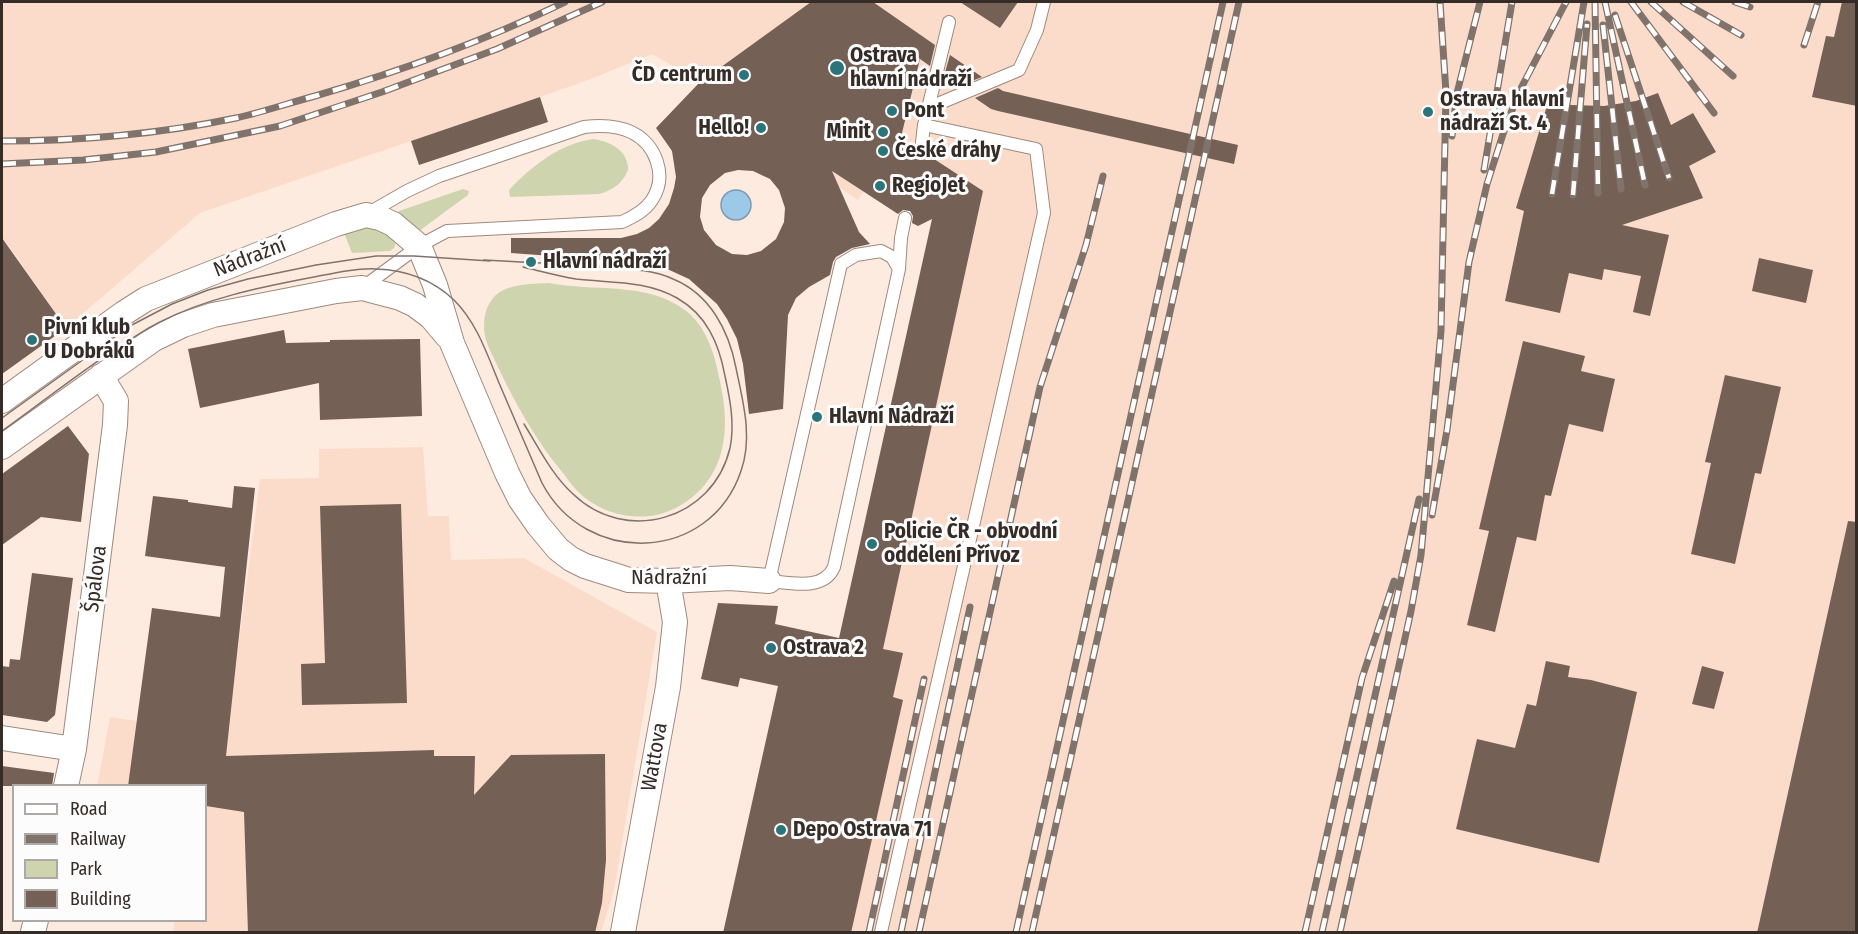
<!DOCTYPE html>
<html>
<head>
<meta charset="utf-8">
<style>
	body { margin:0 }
	#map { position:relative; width:1858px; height:934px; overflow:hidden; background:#feebe0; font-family:"Fira Sans Condensed",sans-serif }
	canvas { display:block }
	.frame { position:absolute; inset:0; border:3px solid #352c27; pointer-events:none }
	.legend { position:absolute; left:12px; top:784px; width:195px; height:138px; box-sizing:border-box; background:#fcfcfc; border:2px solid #aca9a7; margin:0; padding:8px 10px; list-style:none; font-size:18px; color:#352c27 }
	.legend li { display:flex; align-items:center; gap:12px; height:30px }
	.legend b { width:30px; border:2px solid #aca9a7 }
</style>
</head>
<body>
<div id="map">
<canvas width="1858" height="934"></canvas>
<div class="frame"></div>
<ul class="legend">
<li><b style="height:8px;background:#fff"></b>Road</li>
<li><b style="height:8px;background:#80736c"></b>Railway</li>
<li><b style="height:16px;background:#cdd4ae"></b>Park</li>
<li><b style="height:16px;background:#746055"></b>Building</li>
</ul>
</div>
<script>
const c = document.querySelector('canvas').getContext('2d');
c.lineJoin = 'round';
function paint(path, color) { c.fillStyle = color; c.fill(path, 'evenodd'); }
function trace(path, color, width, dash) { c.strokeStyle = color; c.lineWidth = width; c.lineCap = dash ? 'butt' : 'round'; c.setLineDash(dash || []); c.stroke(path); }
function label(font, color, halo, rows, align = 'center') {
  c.font = font + ' "Fira Sans Condensed",sans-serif'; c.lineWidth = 6; c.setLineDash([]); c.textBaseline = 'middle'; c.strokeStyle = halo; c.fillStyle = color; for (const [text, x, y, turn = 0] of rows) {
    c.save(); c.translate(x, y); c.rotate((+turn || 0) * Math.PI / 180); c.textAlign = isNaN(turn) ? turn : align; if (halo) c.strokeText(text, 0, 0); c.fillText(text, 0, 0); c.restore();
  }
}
paint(new Path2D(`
	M 2,2 L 1856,2 L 1856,932 L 851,932 L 881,649 L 982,198 L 981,192 L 901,138 L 858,200 L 716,104 L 718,100 L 675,67 L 652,54 L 591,79 L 540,97 L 200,213 L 66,328 L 9,246 L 2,240 Z
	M 423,447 L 428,516 L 449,516 L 451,560 L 524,558 L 657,632 L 614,891 L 601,932 L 173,932 L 175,921 L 206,920 L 206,786 L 97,786 L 110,717 L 227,734 L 260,479 L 319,478 L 319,449 Z`), '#fbdcca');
paint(new Path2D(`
	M 593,139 C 610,141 629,151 628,170 C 622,184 613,190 599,194 L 510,197 L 509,190 C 532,166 559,144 593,139 Z
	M 463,189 L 469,191 L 468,195 L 419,231 L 397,215 L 399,211 Z
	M 356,225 C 370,227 387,229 396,242 L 394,248 L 390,251 L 352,253 L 342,228 Z
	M 549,283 C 594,292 646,281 685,310 C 706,326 714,352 719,377 C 728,415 730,457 702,488 C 690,501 674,511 656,515 C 630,520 604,513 584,497 C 575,490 569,481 563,473 C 536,441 515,403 497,365 C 493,356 487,346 485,336 C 483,325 484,310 491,301 C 502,283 531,284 549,283 Z`), '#cdd4ae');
const water = new Path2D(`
	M721 205a15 15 0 1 1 30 0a15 15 0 1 1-30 0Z`);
paint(water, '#9cc9e8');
trace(water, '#7d9aae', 1.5);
paint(new Path2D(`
	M 811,2 L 873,2 L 935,45 L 930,66 L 920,59 L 901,137 L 913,146 L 913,154 L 917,158 L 924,159 L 928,155 L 983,191 L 883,649 L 903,653 L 893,697 L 903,700 L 851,933 L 723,933 L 778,686 L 740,678 L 738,687 L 701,679 L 718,603 L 778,606 L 775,624 L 839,638 L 932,219 L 918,226 L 912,223 L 913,216 L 910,211 L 903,210 L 898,214 L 832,171 L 859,232 L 870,244 L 852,248 L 836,257 L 833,262 L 830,275 L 809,287 L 796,298 L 788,315 L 783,409 L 749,414 L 743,364 L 737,339 L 727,319 L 717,304 L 689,279 L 665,268 L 647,263 L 511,253 L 511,238 L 621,238 L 637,234 L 649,228 L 659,219 L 669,204 L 674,188 L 676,177 L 672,151 L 656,128 L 699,83 ZM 738,170 L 753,171 L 770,179 L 779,190 L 785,208 L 784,222 L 776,239 L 761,251 L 747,255 L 732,254 L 716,245 L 704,230 L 700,217 L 702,198 L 710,185 L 725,173 Z
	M 960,2 L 1018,2 L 1000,28 Z
	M 1842,2 L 1857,2 L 1857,106 L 1812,97 L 1826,36 L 1834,37 Z
	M 950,55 L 982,77 L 959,86 L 944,76 Z
	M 998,88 L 1003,91 L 1238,145 L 1234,164 L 998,111 L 991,109 L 975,98 Z
	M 1658,93 L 1671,125 L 1693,113 L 1716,152 L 1689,166 L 1703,198 L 1622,225 L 1669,235 L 1650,316 L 1633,312 L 1641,276 L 1604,269 L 1602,280 L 1569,273 L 1560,313 L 1505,301 L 1524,211 L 1516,208 L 1549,99 L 1571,105 L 1604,106 L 1636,101 Z
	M 540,97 L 548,122 L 419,165 L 411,141 Z
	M 2,238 L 66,328 L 2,374 Z
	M 1759,258 L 1813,270 L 1806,303 L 1752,291 Z
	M 284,330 L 286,343 L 330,342 L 330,340 L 420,339 L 422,416 L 320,420 L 319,383 L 200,408 L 188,349 Z
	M 1523,341 L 1585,356 L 1581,371 L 1615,379 L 1603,432 L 1569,424 L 1551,496 L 1545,495 L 1536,541 L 1517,537 L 1495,632 L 1467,625 L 1489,531 L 1479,529 Z
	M 1725,375 L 1781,387 L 1761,474 L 1755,473 L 1735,564 L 1691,554 L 1711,463 L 1705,462 Z
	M 68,426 L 89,454 L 81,522 L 41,517 L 2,545 L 2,474 Z
	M 234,486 L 255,488 L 226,756 L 434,750 L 434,756 L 475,756 L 474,795 L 511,755 L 605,754 L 606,860 L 602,903 L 595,933 L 248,933 L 244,812 L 206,806 L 206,786 L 128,786 L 152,608 L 220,617 L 225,567 L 145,556 L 153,496 L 188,500 L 188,502 L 232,508 Z
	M 401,504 L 407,703 L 302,705 L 301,664 L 325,663 L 320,506 Z
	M 1848,521 L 1857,522 L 1857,933 L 1757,933 Z
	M 32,573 L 73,578 L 55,715 L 47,722 L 2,715 L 2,666 L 9,667 L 10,659 L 20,660 Z
	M 1546,661 L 1570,666 L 1568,677 L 1591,680 L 1637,692 L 1599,863 L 1456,829 L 1477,739 L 1515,748 L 1527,704 L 1536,706 Z
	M 1702,666 L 1724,672 L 1714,709 L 1692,704 Z
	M 2,766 L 54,773 L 52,786 L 2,786 Z`), '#746055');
const service = new Path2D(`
	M 928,108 L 1019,70 L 1037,30 L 1044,2
	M 921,151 L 924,125 L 949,22
	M 899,269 L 892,257 L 881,251 L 856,255 L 841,264 L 769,581 C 791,583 824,591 834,567 L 899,269 L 901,238 L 905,218
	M 362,288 L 419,246 L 447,231 L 622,222 C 633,217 645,211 652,200 C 668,176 656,144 631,132 C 616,125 600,125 584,127 L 439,176 L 407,191 L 367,214
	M 881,932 L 1044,213 L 1036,149 L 924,125`);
const minor = new Path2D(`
	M 2,401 L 124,313 L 146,299 L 336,224 L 366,215 L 380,218 L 393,224 L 419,246 L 435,285 L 452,343 L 507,473 L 520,499 L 538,525 L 558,549 L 571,559 L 585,566 L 629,580 L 668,581 L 730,578 L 769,581
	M 2,447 L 154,339 L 183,325 L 213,315 L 336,291 L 362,288 L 400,298 L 415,305 L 431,317 L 447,336
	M 2,738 L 74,749
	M 66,786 L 74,749 L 115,425 L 116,401 L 101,376
	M 33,932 L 36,920
	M 623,932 L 668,687 L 675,622 L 668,581`);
trace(service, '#9f8a7d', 14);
trace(minor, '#9f8a7d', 26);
trace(service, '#fff', 12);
trace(minor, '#fff', 24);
trace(new Path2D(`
	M 523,267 C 540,271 558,276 576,279 C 610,283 646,280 677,298 C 707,315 719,344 725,376 C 730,399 735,424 730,448 C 713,520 626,545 573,494 C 552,475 539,448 524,424
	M 2,418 L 130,326 L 172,304 L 208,290 L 248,279 L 316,265 L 376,256 L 414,256 L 490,261
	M 2,431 C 52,395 104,353 158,323 C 206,298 261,287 314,277 C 334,273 356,268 376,269 C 405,270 433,280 454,300 C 477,323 487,354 499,383 C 513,416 528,450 542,483 C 586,567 710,563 741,471 C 753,437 743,402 736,368 C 729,331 710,294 673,279 C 651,269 626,269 602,267 C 562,264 523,262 484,260`), '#80736c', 1.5);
const rail = new Path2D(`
	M 1595,2 L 1598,193
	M 1605,2 L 1645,185
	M 1631,2 L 1714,113
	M 1651,2 L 1733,76
	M 1683,2 L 1741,35
	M 1735,2 L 1750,7
	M 1615,15 L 1669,178
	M 1603,25 L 1621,189
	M 1804,45 L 1818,2
	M 1452,136 L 1457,93 L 1480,2
	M 2,141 C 80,141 159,134 236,118 C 263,112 289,103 315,96 C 401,71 484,41 565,2
	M 2,164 L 83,160 L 156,152 L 280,126 L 382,92 L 497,49 L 602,2
	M 1484,170 L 1512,2
	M 1552,194 L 1584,2
	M 1573,195 L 1587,24
	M 1432,515 L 1447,430 L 1469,262 L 1487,184 L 1504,131 L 1519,92 L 1566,2
	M 869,932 L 924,679
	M 901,932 L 970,607
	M 919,932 L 1040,387 L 1086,245 L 1103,176
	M 1016,932 L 1223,2
	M 1032,932 L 1239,2
	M 1305,932 L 1362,678 L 1394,581
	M 1322,932 L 1419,499
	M 1340,932 L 1411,611 L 1421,555 L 1441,331 L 1446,93 L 1440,2`);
trace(rail, '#80736c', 7);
trace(rail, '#fcfcfc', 4.5, [14]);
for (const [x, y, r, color] of [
	[837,68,8,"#2a747a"],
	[744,75,6,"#2a747a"],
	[892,111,6,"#2a747a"],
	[1428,112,6,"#2a747a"],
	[761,128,6,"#2a747a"],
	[883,132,6,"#2a747a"],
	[883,151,6,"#2a747a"],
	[880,186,6,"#2a747a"],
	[531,262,6,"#2a747a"],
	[32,340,6,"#2a747a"],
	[817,417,6,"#2a747a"],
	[872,544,6,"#2a747a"],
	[771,648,6,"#2a747a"],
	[781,830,6,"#2a747a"]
]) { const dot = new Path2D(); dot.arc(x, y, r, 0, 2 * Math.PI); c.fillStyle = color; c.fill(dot); trace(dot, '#fcfcfc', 2); }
label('bold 21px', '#352c27', '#fcfcfc', [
	["Ostrava",850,56],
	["hlavní nádraží",850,80],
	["ČD centrum",732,75,"right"],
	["Ostrava hlavní",1440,100],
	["nádraží St. 4",1440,124],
	["Pont",904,111],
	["Hello!",749,128,"right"],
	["Minit",871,132,"right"],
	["České dráhy",895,151],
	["RegioJet",892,186],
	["Hlavní nádraží",543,262],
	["Pivní klub",44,328],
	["U Dobráků",44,352],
	["Hlavní Nádraží",829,417],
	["Policie ČR - obvodní",884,532],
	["oddělení Přívoz",884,556],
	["Ostrava 2",783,648],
	["Depo Ostrava 71",793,830]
], 'left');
label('21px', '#352c27', '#fcfcfc', [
	["Nádražní",250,258,-21],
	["Nádražní",669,578],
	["Špálova",96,579,-83],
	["Wattova",655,757,-80]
]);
</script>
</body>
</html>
